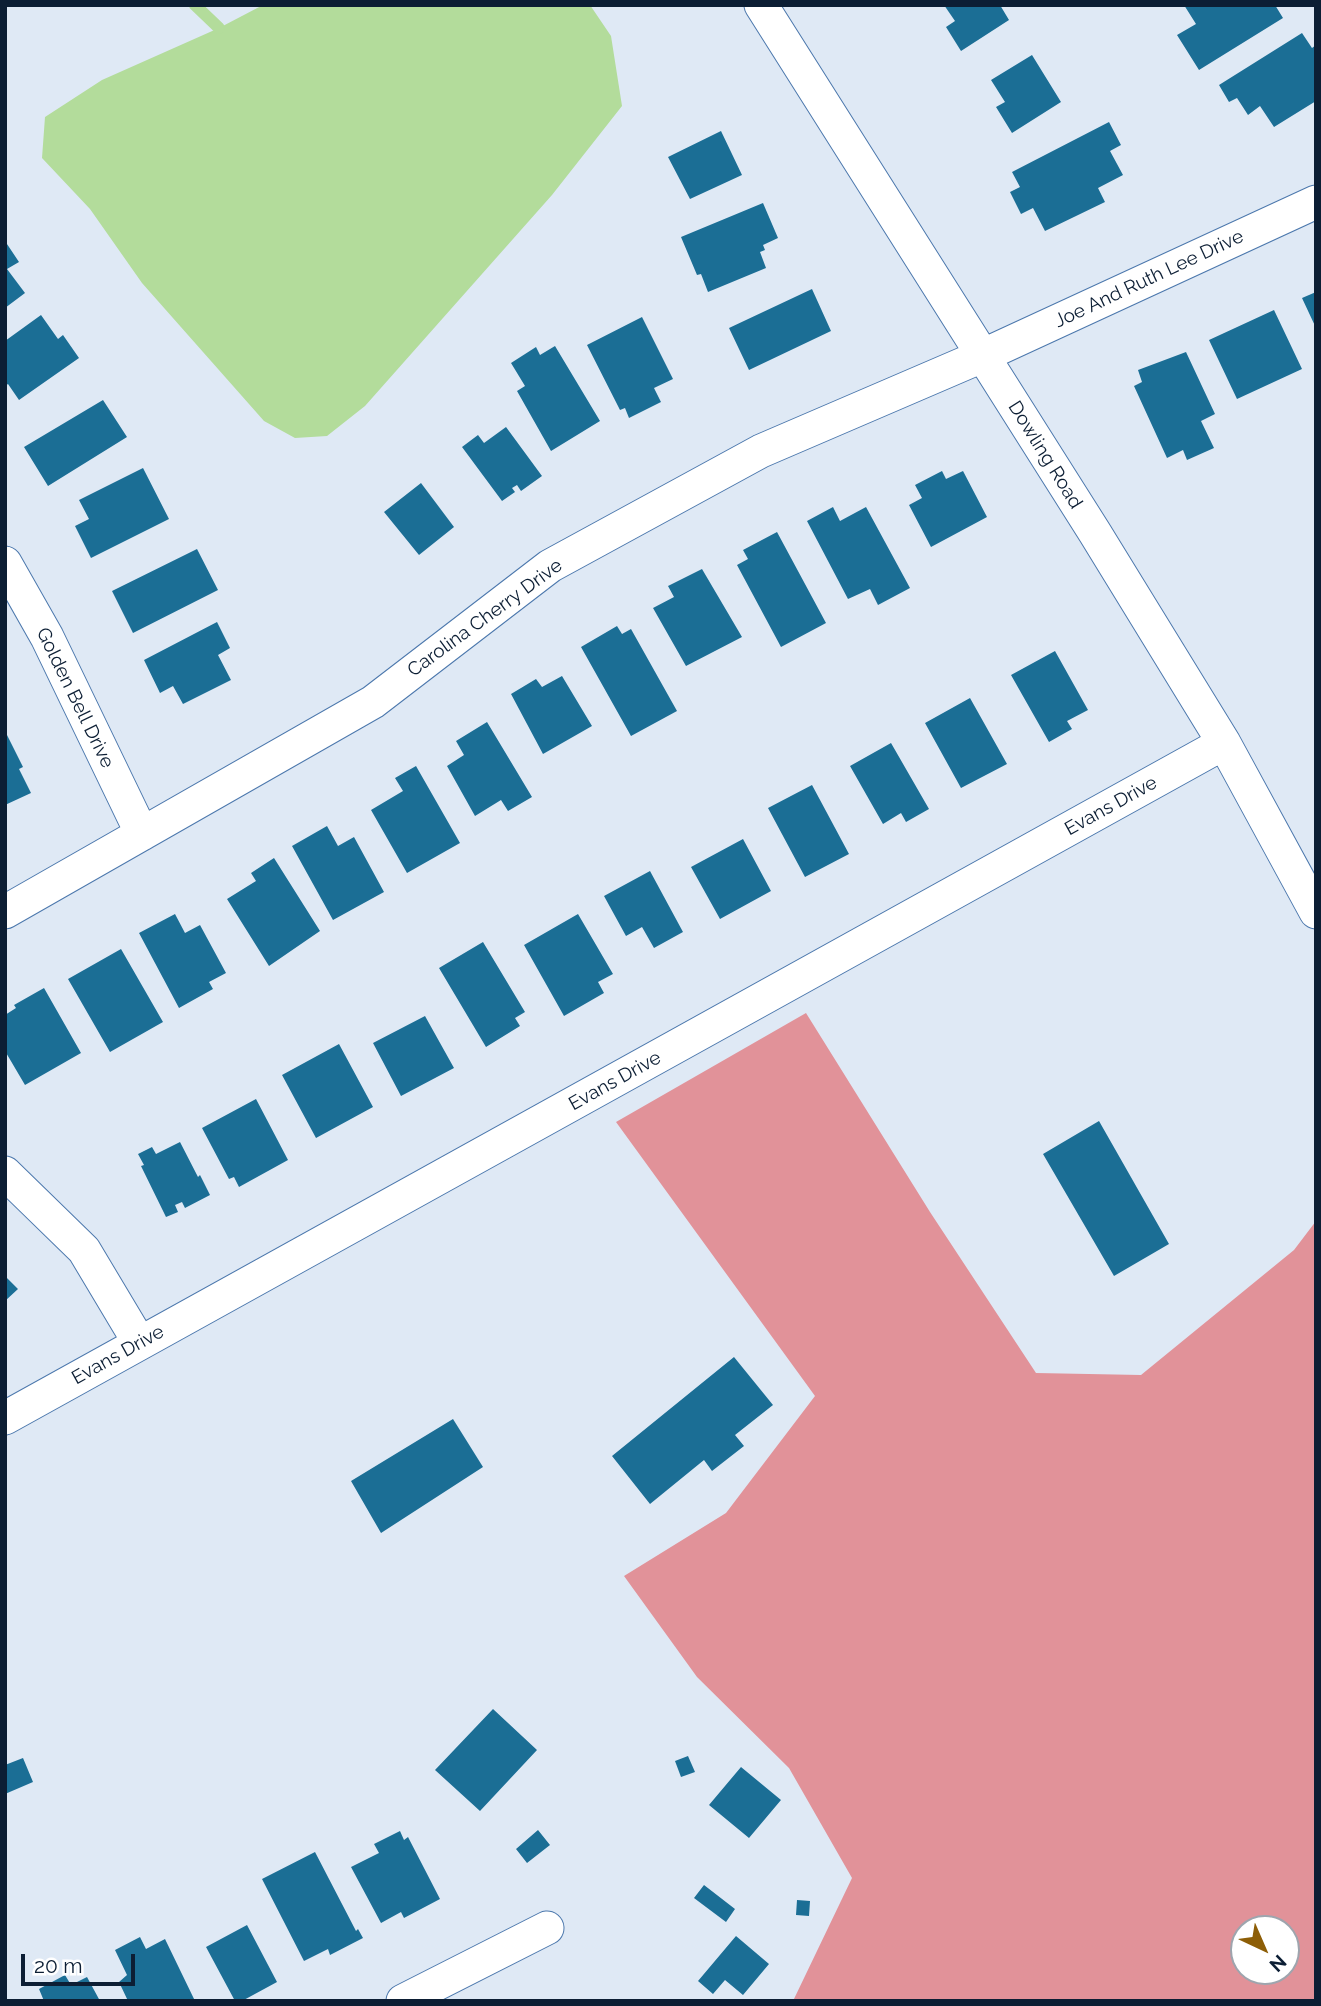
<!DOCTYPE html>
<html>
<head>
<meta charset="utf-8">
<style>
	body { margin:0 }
	#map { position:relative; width:1321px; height:2006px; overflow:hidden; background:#dfe9f5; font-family:Raleway,sans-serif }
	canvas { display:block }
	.frame { position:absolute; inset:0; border:7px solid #0c1e34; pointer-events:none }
	.north { position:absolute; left:1230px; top:1915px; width:70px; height:70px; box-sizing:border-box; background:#fff; border:2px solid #9ea5ae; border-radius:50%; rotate:136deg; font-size:19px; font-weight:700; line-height:28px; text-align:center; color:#0c1e34 }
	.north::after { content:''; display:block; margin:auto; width:24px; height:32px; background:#8d5e07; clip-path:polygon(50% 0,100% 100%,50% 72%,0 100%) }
	.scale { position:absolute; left:21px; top:1954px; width:114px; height:32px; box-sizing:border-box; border:4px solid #0c1e34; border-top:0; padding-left:9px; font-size:21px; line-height:24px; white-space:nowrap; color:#0c1e34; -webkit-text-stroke:5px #fff; paint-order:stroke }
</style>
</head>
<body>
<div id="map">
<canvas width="1321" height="2006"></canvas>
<div class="frame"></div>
<div class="north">N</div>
<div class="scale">20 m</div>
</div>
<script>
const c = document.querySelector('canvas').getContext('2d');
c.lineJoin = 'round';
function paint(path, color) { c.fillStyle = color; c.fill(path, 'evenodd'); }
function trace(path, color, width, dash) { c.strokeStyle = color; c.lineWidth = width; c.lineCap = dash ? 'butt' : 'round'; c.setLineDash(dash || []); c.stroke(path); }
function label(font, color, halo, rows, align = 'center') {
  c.font = font + ' Raleway,sans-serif'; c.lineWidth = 7; c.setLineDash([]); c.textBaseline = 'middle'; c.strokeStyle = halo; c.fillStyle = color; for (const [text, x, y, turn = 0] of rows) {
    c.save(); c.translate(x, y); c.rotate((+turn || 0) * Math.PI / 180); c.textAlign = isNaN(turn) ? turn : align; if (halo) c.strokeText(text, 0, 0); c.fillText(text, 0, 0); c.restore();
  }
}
paint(new Path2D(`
	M 806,1013 L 930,1212 L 1036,1373 L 1141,1375 L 1294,1250 L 1316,1221 L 1316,2001 L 793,2001 L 852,1878 L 789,1768 L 697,1677 L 624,1576 L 726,1513 L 815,1396 L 616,1122 ZM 1244,1929 L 1286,1929 L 1286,1971 L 1244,1971 Z`), '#e19299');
paint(new Path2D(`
	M 263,5 L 590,5 L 611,36 L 622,106 L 552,195 L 365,406 L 327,436 L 295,438 L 264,421 L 142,283 L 90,209 L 42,158 L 45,117 L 102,80 L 219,28 Z`), '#b3dc9b');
trace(new Path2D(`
	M 195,5 L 219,28`), '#b3dc9b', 12);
paint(new Path2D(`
	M 944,5 L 1000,5 L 1009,20 L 961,51 L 946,27 L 955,21 Z
	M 1184,5 L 1275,5 L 1283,18 L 1199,70 L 1177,35 L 1196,24 Z
	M 1302,33 L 1312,48 L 1316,45 L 1316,101 L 1274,127 L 1260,106 L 1248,115 L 1237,98 L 1229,102 L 1219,85 Z
	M 1032,55 L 1061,102 L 1012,133 L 996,107 L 1005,102 L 991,80 Z
	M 1109,122 L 1121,145 L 1110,151 L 1123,175 L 1098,188 L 1105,202 L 1045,231 L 1033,208 L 1021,214 L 1010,192 L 1020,187 L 1012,172 Z
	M 721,131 L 742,175 L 690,199 L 668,157 Z
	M 763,203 L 778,238 L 763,245 L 765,250 L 760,252 L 766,268 L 708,292 L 701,274 L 697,275 L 681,237 Z
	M 5,241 L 19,262 L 7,269 L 25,293 L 5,308 Z
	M 812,289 L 831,331 L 749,370 L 729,328 Z
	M 1316,292 L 1316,328 L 1302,298 Z
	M 1274,310 L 1302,369 L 1237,399 L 1209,340 Z
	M 41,315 L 58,339 L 63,335 L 79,358 L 19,400 L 8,384 L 5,386 L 5,341 Z
	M 642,317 L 673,379 L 654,388 L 661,402 L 629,418 L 625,408 L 620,410 L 587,345 Z
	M 555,346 L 600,421 L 551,451 L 517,391 L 525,386 L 511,363 L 536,347 L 540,355 Z
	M 1186,352 L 1215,414 L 1201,421 L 1214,448 L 1187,460 L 1183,450 L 1167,458 L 1134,386 L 1142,382 L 1138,370 Z
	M 103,400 L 127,437 L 48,486 L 24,447 Z
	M 506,427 L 542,476 L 521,491 L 517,485 L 512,488 L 515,492 L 502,501 L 462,447 L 478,435 L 484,443 Z
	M 143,468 L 169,519 L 91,558 L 75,526 L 89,519 L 79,500 Z
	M 942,471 L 946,479 L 963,471 L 987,517 L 931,547 L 909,505 L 922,498 L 915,485 Z
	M 421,483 L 454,527 L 419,555 L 384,512 Z
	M 833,507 L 840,521 L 866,507 L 910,588 L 878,605 L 870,589 L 848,599 L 807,521 Z
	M 777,532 L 826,623 L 781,647 L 737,565 L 748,559 L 743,550 Z
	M 197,549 L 218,590 L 133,633 L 112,591 Z
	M 702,569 L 742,637 L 686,666 L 653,608 L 674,597 L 668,586 Z
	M 217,622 L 230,648 L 218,655 L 231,680 L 183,704 L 173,686 L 160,693 L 144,660 Z
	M 617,626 L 622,634 L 631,629 L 677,711 L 631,736 L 581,647 Z
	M 1055,651 L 1088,710 L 1067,721 L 1072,729 L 1049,742 L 1011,675 Z
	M 562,676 L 592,726 L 543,754 L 511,694 L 536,679 L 542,687 Z
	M 970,698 L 1007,764 L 961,788 L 925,723 Z
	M 487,722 L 532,797 L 508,811 L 501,800 L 475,816 L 447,766 L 464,755 L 456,741 Z
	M 7,735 L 23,767 L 19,769 L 31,793 L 5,805 L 5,737 Z
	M 891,743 L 929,809 L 906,822 L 901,813 L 883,824 L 850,766 Z
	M 416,766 L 460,843 L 407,873 L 371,810 L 403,791 L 395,778 Z
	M 812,785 L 849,854 L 805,877 L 768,808 Z
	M 327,826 L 338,846 L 354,837 L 384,892 L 333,920 L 292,846 Z
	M 743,839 L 771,891 L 720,919 L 691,867 Z
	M 274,858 L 320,931 L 269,966 L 227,899 L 256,881 L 251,873 Z
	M 650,871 L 683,932 L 654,948 L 642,927 L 626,936 L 604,896 Z
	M 175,914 L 185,933 L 200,925 L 226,973 L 209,982 L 213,989 L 179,1008 L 139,933 Z
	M 578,914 L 613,974 L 598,982 L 604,993 L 564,1016 L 524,945 Z
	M 483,942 L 525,1012 L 515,1018 L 520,1026 L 486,1047 L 439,968 Z
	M 121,949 L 163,1022 L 110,1052 L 68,979 Z
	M 44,988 L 81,1053 L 25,1085 L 5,1051 L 5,1015 L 16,1008 L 14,1005 Z
	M 425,1016 L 454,1068 L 401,1096 L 373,1043 Z
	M 339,1044 L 373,1107 L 316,1138 L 282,1075 Z
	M 256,1099 L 288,1160 L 239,1187 L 234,1177 L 229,1179 L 202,1128 Z
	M 1099,1121 L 1169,1244 L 1114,1276 L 1043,1154 Z
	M 180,1142 L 198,1177 L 200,1175 L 210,1195 L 185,1208 L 182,1202 L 175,1205 L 178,1212 L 166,1217 L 141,1166 L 144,1165 L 138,1154 L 152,1147 L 156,1154 Z
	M 5,1276 L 18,1289 L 5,1301 Z
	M 734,1357 L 773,1405 L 735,1435 L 744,1446 L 712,1471 L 704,1460 L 650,1504 L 612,1456 Z
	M 453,1419 L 483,1467 L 381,1533 L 351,1481 Z
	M 493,1709 L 537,1750 L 480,1811 L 435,1770 Z
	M 688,1756 L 695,1772 L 681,1777 L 675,1761 Z
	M 23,1758 L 33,1782 L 5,1794 L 5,1765 Z
	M 741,1767 L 781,1800 L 749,1838 L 709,1805 Z
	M 538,1830 L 550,1845 L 527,1863 L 516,1849 Z
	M 400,1831 L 404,1840 L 408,1837 L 440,1899 L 404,1918 L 401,1912 L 381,1923 L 351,1867 L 379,1853 L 374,1844 Z
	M 315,1852 L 356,1931 L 358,1929 L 363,1938 L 330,1955 L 328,1949 L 304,1961 L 262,1879 Z
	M 704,1885 L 735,1909 L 726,1922 L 694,1898 Z
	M 797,1900 L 810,1901 L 809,1916 L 796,1915 Z
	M 247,1925 L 277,1982 L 242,2001 L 235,2001 L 206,1947 Z
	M 736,1936 L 769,1964 L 743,1995 L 725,1980 L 713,1994 L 698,1981 Z
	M 140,1937 L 146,1949 L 165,1939 L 195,2001 L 128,2001 L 119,1982 L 127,1975 L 115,1950 Z
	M 65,1975 L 71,1985 L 87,1977 L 100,2001 L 44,2001 L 39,1989 Z`), '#1b6e95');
const street = new Path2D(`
	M 761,5 L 1095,533 L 1224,743 L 1316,912
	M 5,563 L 47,637 L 142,834
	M 5,912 L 373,702 L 550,566 L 761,451 L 982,356 L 1316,202
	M 5,1173 L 84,1250 L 139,1342
	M 5,1418 L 1224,743
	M 403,2001 L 547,1928`);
trace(street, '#4c78ad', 35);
trace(street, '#fff', 33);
label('19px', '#0c1e34', '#fff', [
	["Joe And Ruth Lee Drive",1149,279,-25],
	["Dowling Road",1045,455,58],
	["Carolina Cherry Drive",485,618,-36],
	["Golden Bell Drive",75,698,64],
	["Evans Drive",1111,806,-29],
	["Evans Drive",615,1081,-29],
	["Evans Drive",118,1355,-29]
]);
</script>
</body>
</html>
